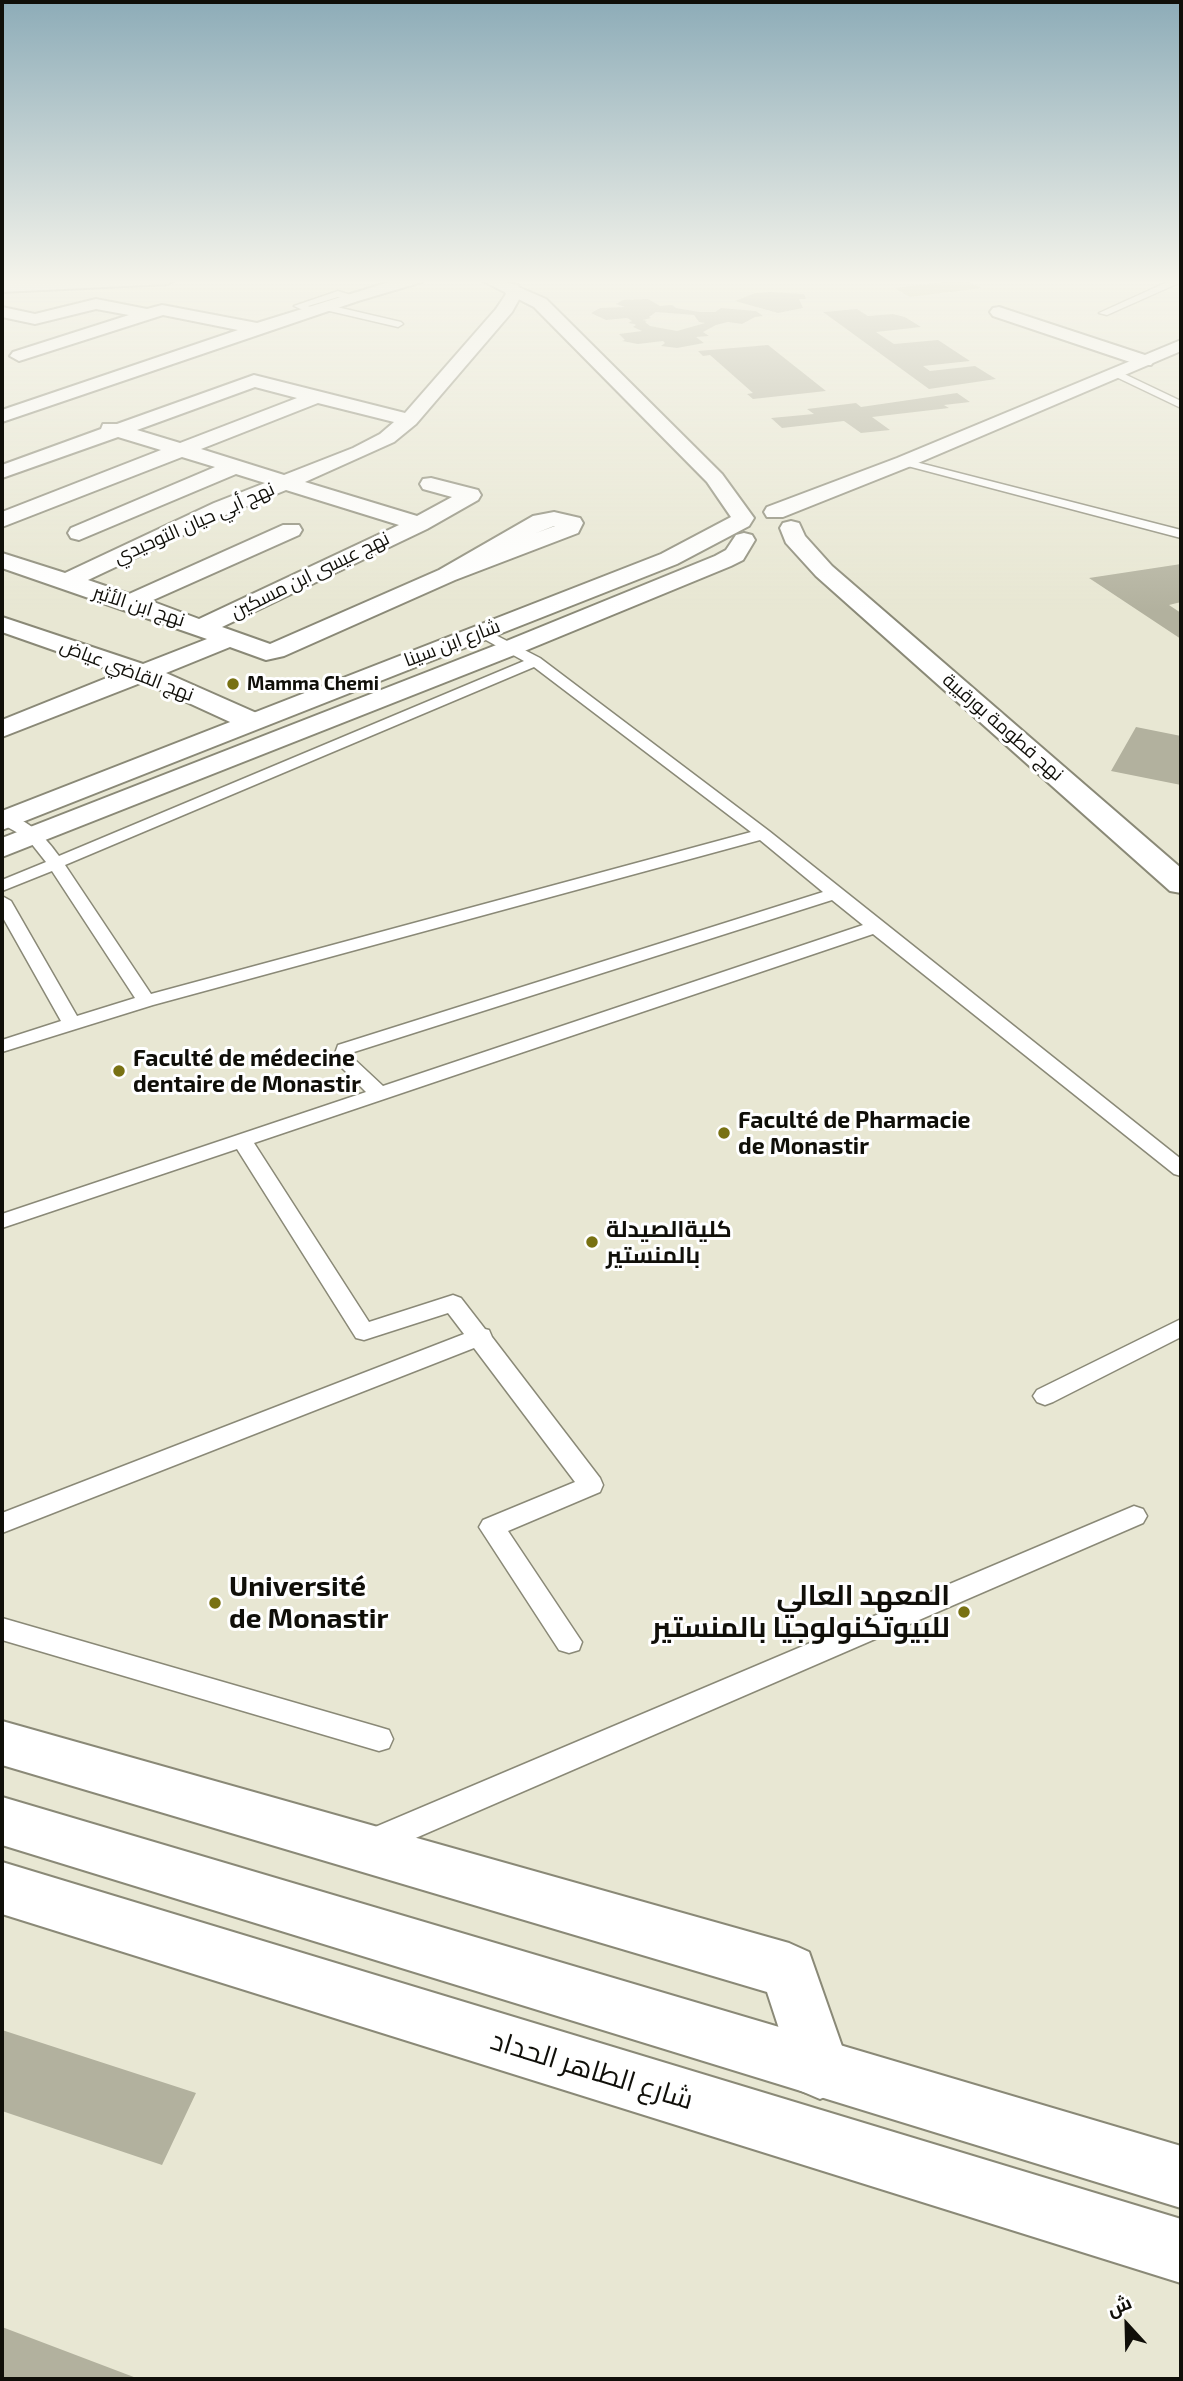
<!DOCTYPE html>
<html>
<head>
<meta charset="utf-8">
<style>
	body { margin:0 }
	#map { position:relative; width:1183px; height:2381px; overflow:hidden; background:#e8e7d3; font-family:"Exo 2",Cairo,sans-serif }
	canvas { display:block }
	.frame { position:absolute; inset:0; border:4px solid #100f09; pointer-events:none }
	.north { position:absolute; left:1092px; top:2290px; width:70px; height:70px; -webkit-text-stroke:5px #fff; paint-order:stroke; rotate:338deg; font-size:19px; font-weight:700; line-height:28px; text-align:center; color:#100f09 }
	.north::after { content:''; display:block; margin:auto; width:24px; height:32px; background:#100f09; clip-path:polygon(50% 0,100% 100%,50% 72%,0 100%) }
</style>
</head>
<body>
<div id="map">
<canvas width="1183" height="2381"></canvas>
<div class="frame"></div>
<div class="north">ش</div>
</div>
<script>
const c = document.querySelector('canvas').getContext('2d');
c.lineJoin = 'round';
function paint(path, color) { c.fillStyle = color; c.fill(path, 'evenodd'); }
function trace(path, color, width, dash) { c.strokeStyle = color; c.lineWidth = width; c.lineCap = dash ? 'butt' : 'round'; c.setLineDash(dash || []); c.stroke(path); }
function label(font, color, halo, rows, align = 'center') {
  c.font = font + ' "Exo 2",Cairo,sans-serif'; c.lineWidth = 6; c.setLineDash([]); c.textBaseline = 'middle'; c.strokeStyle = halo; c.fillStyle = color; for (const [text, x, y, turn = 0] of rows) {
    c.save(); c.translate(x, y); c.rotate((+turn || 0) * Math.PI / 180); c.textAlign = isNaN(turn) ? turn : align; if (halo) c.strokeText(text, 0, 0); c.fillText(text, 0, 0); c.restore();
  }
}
paint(new Path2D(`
	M 964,280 L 982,288 L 910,297 L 894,288 Z`), '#c8c698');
paint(new Path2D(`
	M 771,292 L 804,294 L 806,299 L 799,299 L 803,308 L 778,313 L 735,301 L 755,293 Z
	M 648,299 L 660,306 L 672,305 L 676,308 L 700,312 L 715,312 L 721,308 L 756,311 L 763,316 L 755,317 L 742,324 L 728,322 L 716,325 L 703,332 L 709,336 L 696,337 L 704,343 L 677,348 L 661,346 L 665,343 L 663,341 L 638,344 L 622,341 L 625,340 L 619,334 L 642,331 L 633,327 L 636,325 L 634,324 L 628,323 L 632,321 L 627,318 L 606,320 L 591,313 L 600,308 L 625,307 L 616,304 L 623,300 ZM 656,312 L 694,315 L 699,322 L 705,323 L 677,331 L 650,326 L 645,322 L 647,321 L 643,320 L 651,318 L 649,317 Z
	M 857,309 L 868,316 L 893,314 L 905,317 L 921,327 L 876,332 L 894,344 L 938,340 L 970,361 L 923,366 L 930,371 L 975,366 L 996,379 L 929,389 L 823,312 Z
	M 768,345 L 826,391 L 753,399 L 747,394 L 753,393 L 710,355 L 703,356 L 698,351 Z
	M 957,393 L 970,402 L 944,405 L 949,408 L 872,417 L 890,430 L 861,433 L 844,421 L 782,428 L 771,418 L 814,414 L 807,409 L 856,403 L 861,407 Z
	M 1181,564 L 1181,602 L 1169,605 L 1181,613 L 1181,639 L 1089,578 Z
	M 1136,727 L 1181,736 L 1181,785 L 1111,771 Z
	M 2,2030 L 196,2093 L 162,2165 L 2,2111 Z
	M 2,2327 L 139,2379 L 2,2379 Z`), '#b2b19e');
const lane = new Path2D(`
	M 1174,279 L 1181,279 L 1181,282 L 1107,315 L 1099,313 Z
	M 338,291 L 357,297 L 352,300 L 338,297 L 308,306 L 317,311 L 312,314 L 294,306 Z
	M 324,304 L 401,322 L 403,324 L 398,327 L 321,309 L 319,307 Z
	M 1116,370 L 1181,401 L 1181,408 L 1112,375 L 1111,373 Z
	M 904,459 L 1181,530 L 1181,538 L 900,464 L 898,462 Z
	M 480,627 L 540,658 L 769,831 L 1181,1159 L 1181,1176 L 1174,1174 L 873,934 L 254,1143 L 369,1322 L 453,1295 L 461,1298 L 485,1329 L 489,1330 L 492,1337 L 600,1478 L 603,1485 L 600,1492 L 508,1531 L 582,1642 L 579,1650 L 569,1653 L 559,1650 L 479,1527 L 483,1520 L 575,1482 L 474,1348 L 2,1533 L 2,1513 L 464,1334 L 448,1313 L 364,1340 L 356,1338 L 237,1149 L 2,1228 L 2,1214 L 366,1092 L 333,1059 L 338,1045 L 823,892 L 760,840 L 153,1005 L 2,1052 L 2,1040 L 61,1021 L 2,916 L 2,896 L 11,901 L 77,1016 L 135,998 L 52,871 L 2,891 L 2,880 L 46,862 L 27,838 L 2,824 L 2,816 C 25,814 47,839 59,856 L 524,661 L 475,634 L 473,631 ZM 534,667 L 751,832 L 151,994 L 65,865 ZM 832,900 L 863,925 L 383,1086 L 353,1058 L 354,1052 Z
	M 1181,1319 L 1181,1337 L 1053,1402 L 1045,1405 L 1037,1402 L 1033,1396 L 1037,1390 Z
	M 1134,1506 L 1143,1509 L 1147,1516 L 1143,1523 L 381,1853 L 371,1856 L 361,1853 L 356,1843 L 361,1833 Z
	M 2,1618 L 379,1727 L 389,1730 L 393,1739 L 389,1748 L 379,1751 L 2,1640 Z`);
const street = new Path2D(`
	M 399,279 L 424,279 L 422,282 L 358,301 L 2,422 L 2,410 L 238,330 L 163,315 L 19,361 L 10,356 L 13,352 L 129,315 L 96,309 L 35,324 L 2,317 L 2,307 L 35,314 L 96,299 L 147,309 L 162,305 L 257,323 Z
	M 512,284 L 518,285 L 522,294 L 512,312 L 416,424 L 394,442 L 305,482 L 417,516 L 452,497 L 423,489 L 420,484 L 423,479 L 431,478 L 478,490 L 481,495 L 478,500 L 427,529 L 222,627 L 270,644 L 439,570 L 533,516 L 554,512 L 580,518 L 583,523 L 578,533 L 455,580 L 284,656 L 266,660 L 230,647 L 166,673 L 261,715 L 265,721 L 261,727 L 251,729 L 241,727 L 143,682 L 2,737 L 2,720 L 119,673 L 2,632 L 2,617 L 143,664 L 207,639 L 2,568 L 2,553 L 65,573 L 214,503 L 265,483 L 236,474 L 79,540 L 71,538 L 68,533 L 71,528 L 215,467 L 182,457 L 2,527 L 2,512 L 161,450 L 118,437 L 2,478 L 2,465 L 101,429 L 103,424 L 117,424 L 254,375 L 405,413 L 496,309 L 506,294 L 504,289 ZM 255,387 L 297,398 L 180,443 L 137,430 ZM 318,403 L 394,422 L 380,434 L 353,448 L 284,475 L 201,449 ZM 286,490 L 399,525 L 199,619 L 151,601 L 299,535 L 302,530 L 299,525 L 283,525 L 129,594 L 88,580 L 230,513 ZM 554,526 L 555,526 L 536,533 Z
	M 999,307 L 1151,357 L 1154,361 L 1151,365 L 1139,365 L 993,316 L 990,312 L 993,308 Z
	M 744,533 L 752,535 L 755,540 L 743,560 L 731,566 L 522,652 L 2,857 L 2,838 L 504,642 L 715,556 L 726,550 L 736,535 Z
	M 2,1721 L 789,1943 L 809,1952 L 850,2069 L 841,2090 L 820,2099 L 799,2090 L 767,1992 L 2,1765 Z`);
const secondary = new Path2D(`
	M 74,279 L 176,279 L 168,284 L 2,292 L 2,282 Z
	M 479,279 L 500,279 L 546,299 L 722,474 L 754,518 L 749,526 L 677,564 L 2,830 L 2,811 L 661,554 L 731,517 L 707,482 L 534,307 Z
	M 1181,340 L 1181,351 L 911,466 L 783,517 L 767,517 L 764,512 L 767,507 L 897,458 Z
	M 791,521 L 799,523 L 805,536 L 832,566 L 1181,868 L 1181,893 L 1170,891 L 816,576 L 786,543 L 780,528 L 783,523 Z`);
const primary = new Path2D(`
	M 2,1797 L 1181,2146 L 1181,2208 L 2,1845 Z
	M 2,1862 L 1181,2219 L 1181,2283 L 2,1914 Z`);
trace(lane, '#8a8977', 3);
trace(street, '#8a8977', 4);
trace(secondary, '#8a8977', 4);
trace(primary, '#8a8977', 4);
paint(lane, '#fff');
paint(street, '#fff');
paint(secondary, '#fff');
paint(primary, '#fff');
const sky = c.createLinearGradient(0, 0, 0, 612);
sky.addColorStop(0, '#8dacb8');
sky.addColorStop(0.46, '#f5f4eb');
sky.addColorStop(1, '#f5f4eb00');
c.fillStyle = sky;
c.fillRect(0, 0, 1183, 612);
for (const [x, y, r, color] of [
	[233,684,7,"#787112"],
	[119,1071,7,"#787112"],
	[724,1133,7,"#787112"],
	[592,1242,7,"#787112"],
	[215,1603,7,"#787112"],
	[964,1612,7,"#787112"]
]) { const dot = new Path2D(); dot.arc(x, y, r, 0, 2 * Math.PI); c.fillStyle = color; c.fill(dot); trace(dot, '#fff', 2.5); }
label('19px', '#100f09', '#fff', [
	["نهج أبي حيان التوحيدي",194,523,-24],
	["نهج عيسى ابن مسكين",310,575,-26],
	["نهج ابن الأثير",139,606,18],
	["شارع ابن سينا",452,643,-21],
	["نهج القاضي عياض",127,670,21],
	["نهج فطومة بورقيبة",1003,727,41]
]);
label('bold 19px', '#100f09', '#fff', [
	["Mamma Chemi",247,684]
], 'left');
label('bold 23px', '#100f09', '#fff', [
	["Faculté de médecine",133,1058],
	["dentaire de Monastir",133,1084],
	["Faculté de Pharmacie",738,1120],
	["de Monastir",738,1146],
	["كليةالصيدلة",606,1229],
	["بالمنستير",606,1255]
], 'left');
label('bold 28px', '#100f09', '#fff', [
	["Université",229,1587],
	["de Monastir",229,1619],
	["المعهد العالي",950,1596,"right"],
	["للبيوتكنولوجيا بالمنستير",950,1628,"right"]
], 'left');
label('28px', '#100f09', '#fff', [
	["شارع الطاهر الحداد",592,2070,17]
]);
</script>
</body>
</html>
